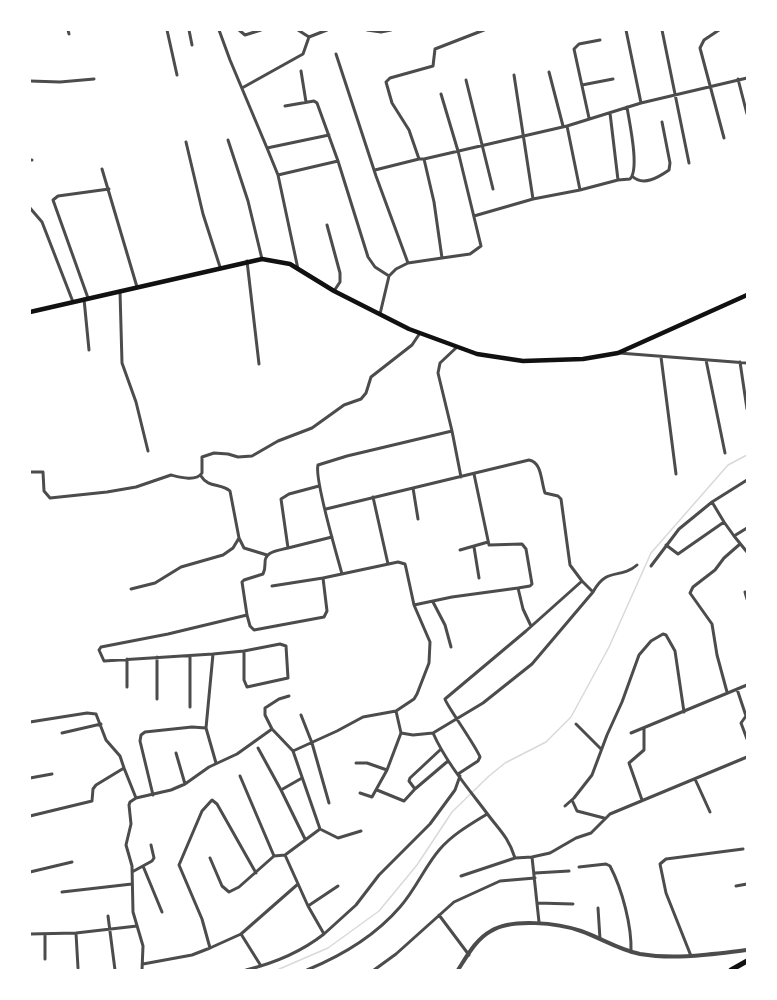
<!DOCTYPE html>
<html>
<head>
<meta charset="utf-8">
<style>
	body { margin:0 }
	#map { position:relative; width:777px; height:1000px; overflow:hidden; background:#fff; font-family:"Alegreya Sans",sans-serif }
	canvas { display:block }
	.frame { position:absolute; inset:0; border:31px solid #fff; pointer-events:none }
</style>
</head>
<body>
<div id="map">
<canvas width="777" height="1000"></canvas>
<div class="frame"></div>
</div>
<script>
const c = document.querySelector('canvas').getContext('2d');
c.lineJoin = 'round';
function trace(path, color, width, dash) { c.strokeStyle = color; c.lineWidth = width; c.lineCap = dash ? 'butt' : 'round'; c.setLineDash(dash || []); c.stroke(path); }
trace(new Path2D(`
	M 277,970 L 328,948 L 379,911 L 417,865 L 452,812 L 489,776 L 505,763 L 546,742 L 571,717 L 609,647 L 651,553 L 728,465 L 747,455`), '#d9d9d9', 1.5);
trace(new Path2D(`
	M 68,30 L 69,34
	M 167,30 L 177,75
	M 189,30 L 192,45
	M 219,30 L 230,60 L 267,148 L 329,135
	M 239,30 L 245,35 L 261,30
	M 298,30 L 309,37
	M 367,30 L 381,32 L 391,30
	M 626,30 L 641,103
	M 662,30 L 689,163
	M 719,30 L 704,40 L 700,48 L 724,138
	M 301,71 L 306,102
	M 549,72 L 563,126
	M 514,75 L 533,199 L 580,190
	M 738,79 L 747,114
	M 466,80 L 493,189
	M 30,81 L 60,82 L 94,79
	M 582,85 L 613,79
	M 242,88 L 303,54 L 309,37 L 327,30
	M 441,94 L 458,151 L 481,246 L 470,254 L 442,258
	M 285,106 L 314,101 L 317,103 L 338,161 L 368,257 L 375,267 L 389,276 L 396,269 L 408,263 L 376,176 L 336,54
	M 610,113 L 618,180 L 630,179 C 640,169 629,121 627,107
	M 589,118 L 574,49 L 579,44 L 600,40
	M 567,126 L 580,190 L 618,180
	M 228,140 L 248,201 L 262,259
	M 186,142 L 203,214 L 220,267
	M 267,148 L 278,175
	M 424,159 L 567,126 L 641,103 L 747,78
	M 30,160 L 32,160
	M 102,169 L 137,287
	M 375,170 L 419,159
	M 632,176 C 643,187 659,177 669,170 L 670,163 L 662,122
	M 30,208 L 42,222 L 73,302
	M 474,216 L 533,199
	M 327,225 L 340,273 L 340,282 L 334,291
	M 247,261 L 259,364
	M 408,263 L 442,258 L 434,202 L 424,159 L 419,159 L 409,130 L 392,103 L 386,82 L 390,78 L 433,66 L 435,49 L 484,30
	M 298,269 L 278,175 L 338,161
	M 120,291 L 122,363 L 136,402 L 148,451
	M 88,298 L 53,200 L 58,196 L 109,189
	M 84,299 L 89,350
	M 380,314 L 389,276
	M 457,347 L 440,363 L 438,373 L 452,431 L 461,477
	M 619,353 L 747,363
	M 661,357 L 676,474
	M 706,360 L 725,453
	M 740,362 L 747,409
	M 30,472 L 43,472 L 44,491 L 50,498 L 107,492 L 136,487 L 171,475 C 179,477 196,482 202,473 L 202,457 L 214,453 L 228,454 L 238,457 L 252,456 L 278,441 L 312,428 L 344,405 L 361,399 L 366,393 L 371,377 L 412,345 L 420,333
	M 474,474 L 489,545 L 522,544 L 526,549 L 532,584 L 530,586 L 518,588
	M 201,476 C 208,488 221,483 230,491 L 239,538 L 244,548 L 267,555
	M 413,488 L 418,519
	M 373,497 L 388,564
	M 712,502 L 747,480
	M 326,509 L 529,460 C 542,462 541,482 545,493 L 558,496 L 561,499 L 570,565 L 582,581
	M 734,536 L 747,552
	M 666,545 L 678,554 L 724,522 L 734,536 L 747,528
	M 474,547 L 479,578
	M 288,548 L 332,537
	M 460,550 L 488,542
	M 651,566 L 679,529 L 712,502 L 724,522
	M 342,574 C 337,555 314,479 318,465 L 347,456 L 452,431
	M 272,586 L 323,578
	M 131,589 L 155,583 L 181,567 L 223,555 L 233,548 L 239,538
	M 593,592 C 607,566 620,580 637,565
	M 745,592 L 747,599
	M 433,602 L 445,625 L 451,647
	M 414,605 L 452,597 L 518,588 L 523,609 L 531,626
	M 247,615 L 250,626 L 254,630 L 324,617 L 327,611 L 323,578 L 398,562 L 405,564 L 406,568 L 414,605 L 430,642 L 429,663 L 417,694 L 414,699 L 396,711 L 363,717 L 337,731 L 293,751
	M 213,654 L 104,661 L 99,650 L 101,647 L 168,634 L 247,615 L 242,582 L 244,580 L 263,574 C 265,570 265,568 265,564 C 264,551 277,551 288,548 L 281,499 L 289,494 L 319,486
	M 190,656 L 190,707
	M 157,657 L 157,699
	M 127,659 L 127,687
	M 737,689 L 746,716 L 741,723 L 747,739
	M 727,692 L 717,655 L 712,624 L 690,593 L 693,587 L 715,570 L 724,558 L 740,544
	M 396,711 L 401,733 L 413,735 L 433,733 L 483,703 L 532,664 L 593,592 L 582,581 L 526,631 L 445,699 C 445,703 476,746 480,757 L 478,761 L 458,774
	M 301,715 L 312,743 L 329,803
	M 30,722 L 87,713 L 96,714 L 106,740 L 120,756 L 124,768
	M 576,724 L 601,749
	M 272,729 L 265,715 L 265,708 L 279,699 L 289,696
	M 62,733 L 101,724
	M 433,733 C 446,762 467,787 486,812 C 499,830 508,836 515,858 L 532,857 L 550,853 L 576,838 L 591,833 L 610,814 L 747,757
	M 631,733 L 747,685
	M 258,748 L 281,790
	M 176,753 L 185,784
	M 216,763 L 206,728 L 213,654 L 244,651 L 244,680 L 247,687 L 288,678 L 286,646 L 280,644 L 244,651
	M 356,763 L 367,763 L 387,770 L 401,733
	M 240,776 L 274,856
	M 30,778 L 52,774
	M 302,778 L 281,790 L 305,839
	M 695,779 L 710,812
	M 415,789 L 409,781 L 410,778 L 440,750
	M 377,790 L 404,801 L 415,789 L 448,761
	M 360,793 L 372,797 L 387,770
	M 153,795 L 140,741 L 141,735 L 145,732 L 192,727 L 206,728
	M 572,800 L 577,811 L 604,818
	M 642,800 L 629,763 L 644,750 L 644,728
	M 565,806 L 574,798 L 592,775 L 607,735 L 622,702 L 639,655 L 651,641 L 663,634 L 666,635 L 675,651 L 684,712
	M 30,816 L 92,801 L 93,789 L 96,785 L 124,768 L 136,798
	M 285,855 L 320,829 L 338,838 L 361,831
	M 532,857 L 539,922
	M 210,858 L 222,886 L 229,892 L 239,887 L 274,856 L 285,855 L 308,906 L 324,934 C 301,952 275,963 246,970
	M 143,866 L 162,912
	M 579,867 L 606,864 L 610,866 C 622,889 632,926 631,952
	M 30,872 L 72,862
	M 132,872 L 152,861 L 154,858 L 151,845
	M 535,873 L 569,871
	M 461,876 L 515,858
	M 736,886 L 747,884
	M 62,892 L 132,884
	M 537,903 L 573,904
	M 308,906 L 338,886
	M 598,908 L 600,939
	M 439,915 L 469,955
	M 108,916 L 115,970
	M 76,933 L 78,968
	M 30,934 L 76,933 L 137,926
	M 241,934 L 261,966
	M 324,934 L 356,905 L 379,875 L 430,824 L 455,790 L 460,776
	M 210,948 L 202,919 L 179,865 L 202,811 L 212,800 L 217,804 L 256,873
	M 691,956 L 666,893 L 660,864 L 666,859 L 743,849
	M 45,959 L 45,934
	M 143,964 L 192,955 L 210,948 L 241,934 L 298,884
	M 142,970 L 143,946 L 133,912 L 132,866 L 126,845 L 131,824 L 129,805 L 130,802 L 136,798 L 171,790 L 185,784 L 209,767 L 237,754 L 272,729 L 293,751 L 320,829
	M 307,970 C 341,956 376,935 400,907 C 416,889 425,866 440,849 C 453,834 471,824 487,814
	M 374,970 L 396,954 L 454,902 L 500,881 L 535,878`), '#4c4c4c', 3);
trace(new Path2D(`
	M 458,970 C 467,956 476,939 491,931 C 512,918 558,923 581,931 C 601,938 619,950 640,954 C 676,960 712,954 747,950`), '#4c4c4c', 4);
trace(new Path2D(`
	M 30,312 L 262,259 L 290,264 L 334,291 L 409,329 L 477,354 L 523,361 L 583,359 L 618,353 L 747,295`), '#111', 4.5);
trace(new Path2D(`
	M 731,970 L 747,961`), '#111', 5);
</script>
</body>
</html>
